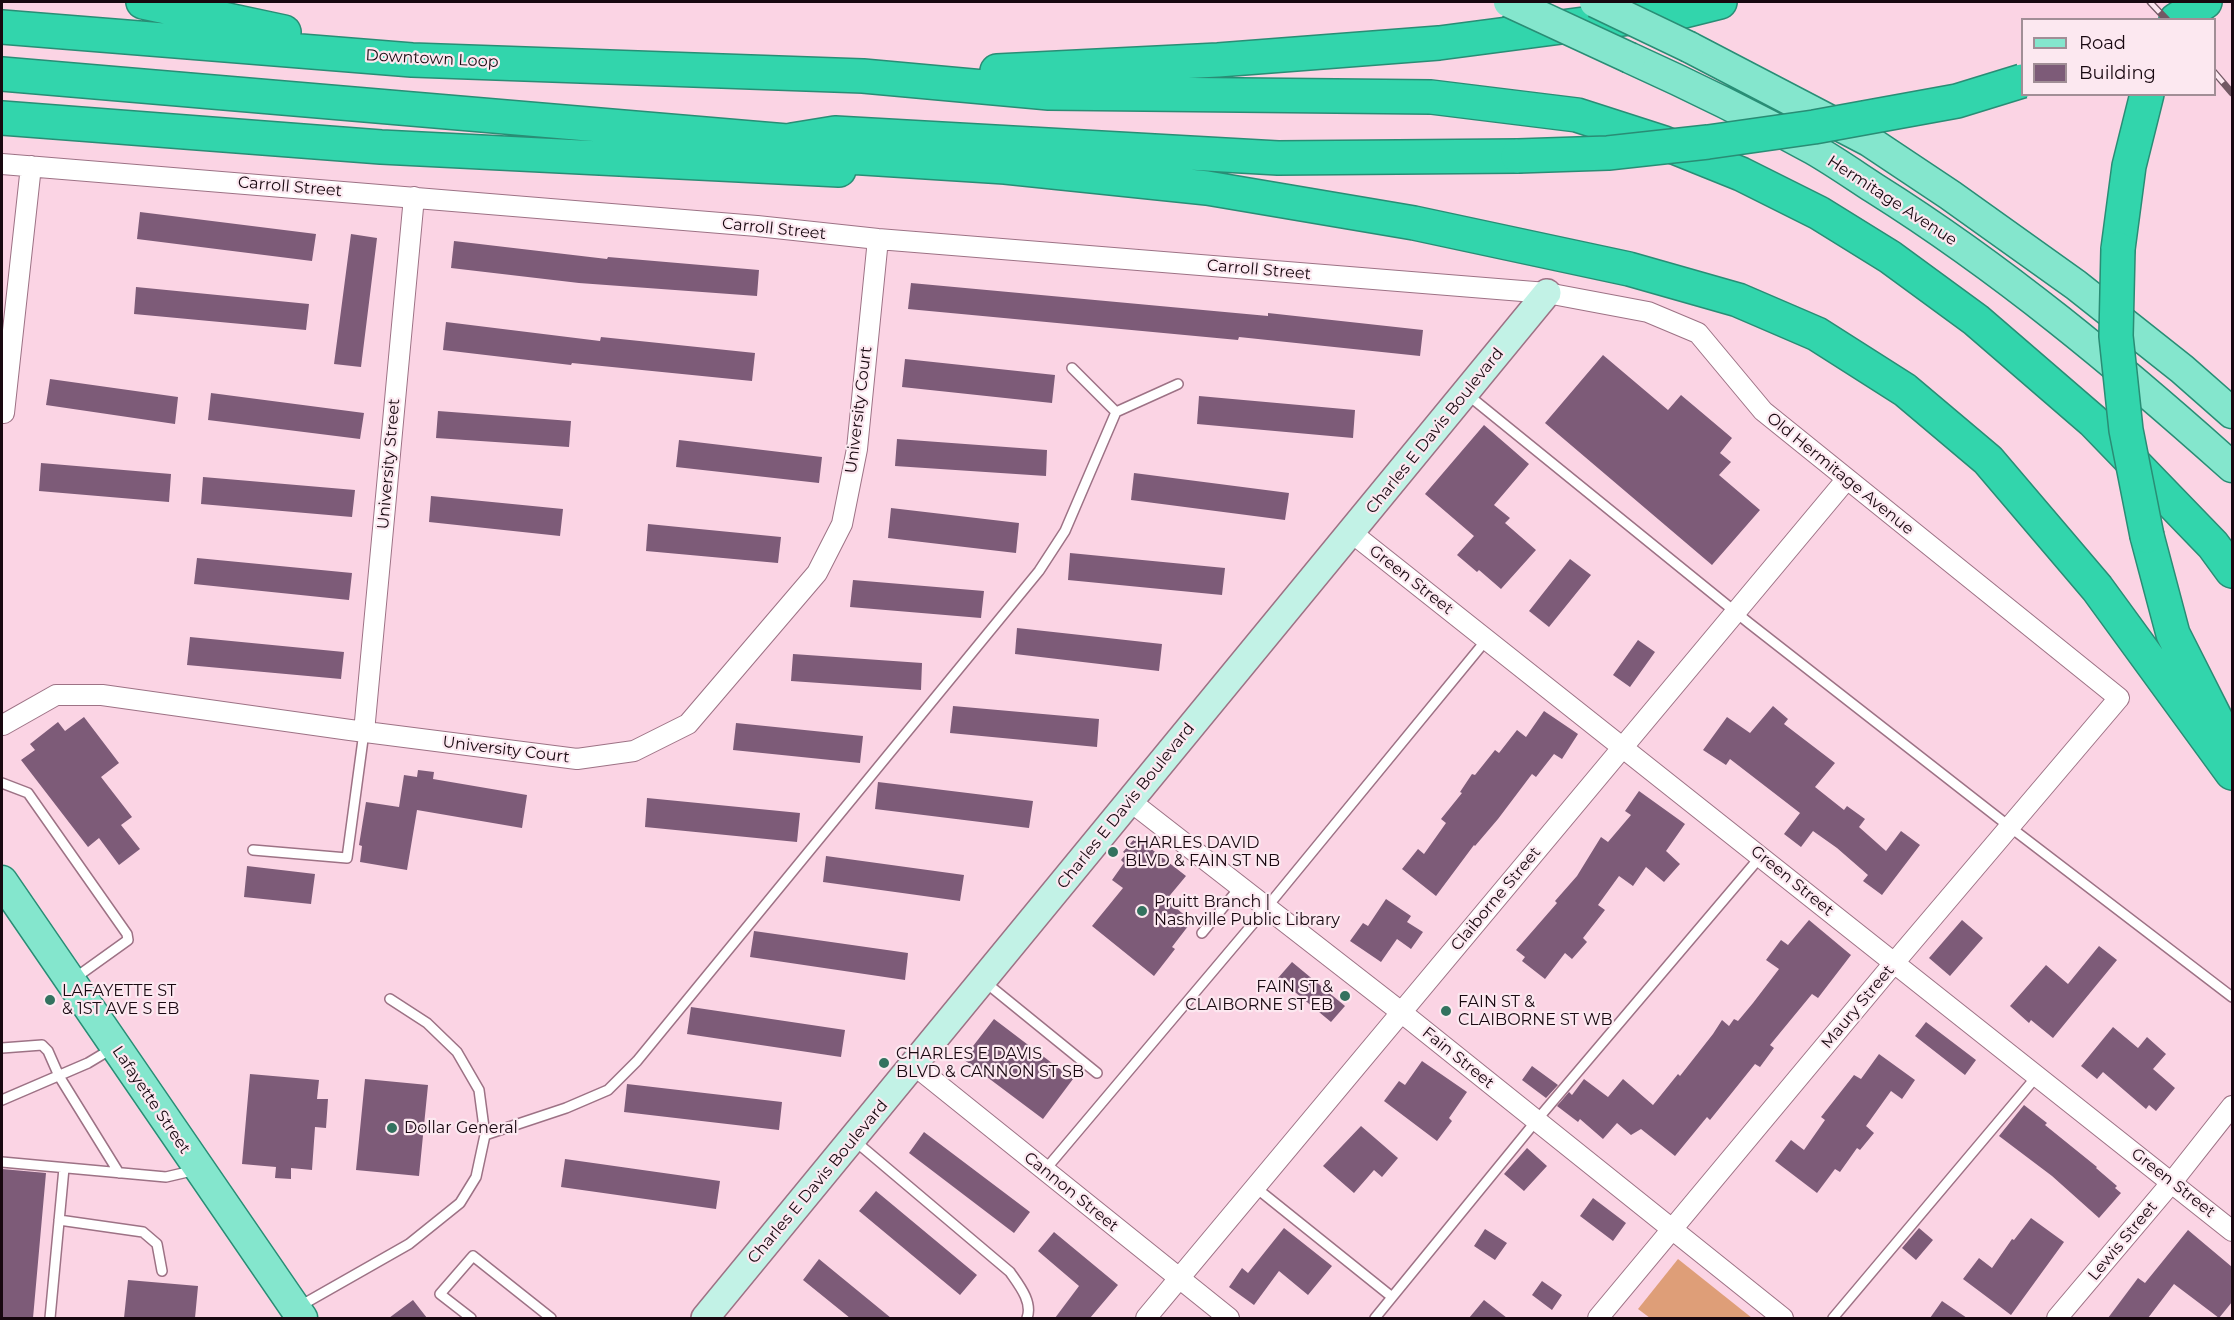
<!DOCTYPE html>
<html>
<head>
<meta charset="utf-8">
<style>
	body { margin:0 }
	#map { position:relative; width:2234px; height:1320px; overflow:hidden; background:#fbd4e4; font-family:Montserrat,sans-serif }
	canvas { display:block }
	.frame { position:absolute; inset:0; border:3px solid #180810; pointer-events:none }
	.legend { position:absolute; left:2021px; top:18px; width:195px; height:78px; box-sizing:border-box; background:#fce8f0; border:2px solid #a18e96; margin:0; padding:8px 10px; list-style:none; font-size:18px; color:#180810 }
	.legend li { display:flex; align-items:center; gap:12px; height:30px }
	.legend b { width:30px; border:2px solid #a18e96 }
</style>
</head>
<body>
<div id="map">
<canvas width="2234" height="1320"></canvas>
<div class="frame"></div>
<ul class="legend">
<li><b style="height:8px;background:#84e6cd"></b>Road</li>
<li><b style="height:16px;background:#7d5b78"></b>Building</li>
</ul>
</div>
<script>
const c = document.querySelector('canvas').getContext('2d');
c.lineJoin = 'round';
function paint(path, color) { c.fillStyle = color; c.fill(path, 'evenodd'); }
function trace(path, color, width, dash) { c.strokeStyle = color; c.lineWidth = width; c.lineCap = dash ? 'butt' : 'round'; c.setLineDash(dash || []); c.stroke(path); }
function label(font, color, halo, rows, align = 'center') {
  c.font = font + ' Montserrat,sans-serif'; c.lineWidth = 4.5; c.setLineDash([]); c.textBaseline = 'middle'; c.strokeStyle = halo; c.fillStyle = color; for (const [text, x, y, turn = 0] of rows) {
    c.save(); c.translate(x, y); c.rotate((+turn || 0) * Math.PI / 180); c.textAlign = isNaN(turn) ? turn : align; if (halo) c.strokeText(text, 0, 0); c.fillText(text, 0, 0); c.restore();
  }
}
paint(new Path2D(`
	M 1678,1259 L 1752,1318 L 1650,1318 L 1638,1309 Z`), '#de9e78');
paint(new Path2D(`
	M 140,212 L 316,234 L 312,261 L 137,239 Z
	M 351,234 L 377,238 L 361,367 L 334,364 Z
	M 454,241 L 607,259 L 608,257 L 759,270 L 757,296 L 579,283 L 451,268 Z
	M 911,283 L 1268,316 L 1268,313 L 1423,330 L 1420,356 L 1239,337 L 1238,340 L 908,309 Z
	M 136,287 L 309,304 L 306,330 L 134,314 Z
	M 446,322 L 600,341 L 601,337 L 755,353 L 752,381 L 572,363 L 571,365 L 443,350 Z
	M 1603,355 L 1668,410 L 1681,395 L 1732,438 L 1720,453 L 1731,462 L 1719,475 L 1760,510 L 1712,565 L 1545,423 Z
	M 905,359 L 1055,375 L 1052,403 L 902,387 Z
	M 50,379 L 178,397 L 175,424 L 46,405 Z
	M 211,393 L 364,413 L 360,439 L 208,420 Z
	M 1199,396 L 1355,410 L 1353,438 L 1197,424 Z
	M 438,411 L 571,421 L 569,447 L 436,438 Z
	M 1484,425 L 1529,464 L 1494,505 L 1510,518 L 1505,523 L 1536,550 L 1501,589 L 1479,570 L 1477,572 L 1457,555 L 1474,536 L 1425,494 Z
	M 897,439 L 1047,450 L 1046,476 L 895,466 Z
	M 679,440 L 822,457 L 819,483 L 676,467 Z
	M 41,463 L 171,474 L 169,502 L 39,491 Z
	M 1134,473 L 1289,493 L 1285,520 L 1131,500 Z
	M 203,477 L 355,490 L 352,517 L 201,504 Z
	M 431,496 L 563,509 L 560,536 L 429,522 Z
	M 891,508 L 1019,523 L 1016,553 L 888,538 Z
	M 648,524 L 781,537 L 778,563 L 646,551 Z
	M 1070,553 L 1225,568 L 1222,595 L 1068,580 Z
	M 197,558 L 352,573 L 349,600 L 194,584 Z
	M 1570,559 L 1591,575 L 1549,627 L 1529,611 Z
	M 853,580 L 984,591 L 981,618 L 850,607 Z
	M 1017,628 L 1162,644 L 1159,671 L 1015,654 Z
	M 190,637 L 344,652 L 341,679 L 187,665 Z
	M 1638,640 L 1655,652 L 1630,687 L 1613,675 Z
	M 793,654 L 922,663 L 921,690 L 791,681 Z
	M 953,706 L 1099,719 L 1097,747 L 950,733 Z
	M 1773,706 L 1788,719 L 1784,724 L 1835,763 L 1815,787 L 1844,810 L 1847,806 L 1865,819 L 1859,827 L 1886,851 L 1901,831 L 1920,845 L 1882,895 L 1863,881 L 1868,875 L 1837,848 L 1813,831 L 1801,847 L 1784,834 L 1800,813 L 1730,759 L 1726,765 L 1703,750 L 1727,717 L 1750,733 Z
	M 1544,711 L 1578,734 L 1562,759 L 1554,754 L 1536,777 L 1532,774 L 1498,819 L 1475,846 L 1474,845 L 1436,896 L 1402,869 L 1418,849 L 1424,854 L 1446,823 L 1441,819 L 1462,793 L 1460,792 L 1472,774 L 1475,775 L 1495,750 L 1499,753 L 1517,730 L 1526,737 Z
	M 84,717 L 119,763 L 101,777 L 132,817 L 121,825 L 140,849 L 119,865 L 99,838 L 88,847 L 21,760 L 35,750 L 30,744 L 58,722 L 65,731 Z
	M 736,723 L 863,736 L 860,763 L 733,750 Z
	M 418,770 L 434,772 L 433,779 L 527,795 L 522,828 L 417,810 L 407,870 L 360,862 L 362,846 L 359,845 L 366,802 L 399,807 L 404,775 L 417,777 Z
	M 878,782 L 1033,801 L 1029,828 L 875,809 Z
	M 1639,791 L 1685,824 L 1666,851 L 1680,864 L 1664,882 L 1646,867 L 1633,886 L 1619,876 L 1598,905 L 1605,910 L 1583,938 L 1587,942 L 1572,959 L 1565,953 L 1545,979 L 1522,961 L 1525,957 L 1516,950 L 1557,903 L 1555,901 L 1577,876 L 1601,837 L 1608,842 L 1631,815 L 1625,811 Z
	M 647,798 L 800,813 L 797,842 L 645,827 Z
	M 1136,837 L 1186,876 L 1166,900 L 1192,921 L 1172,947 L 1175,949 L 1154,976 L 1092,926 L 1123,888 L 1112,880 L 1124,863 L 1121,860 L 1126,854 L 1123,852 Z
	M 826,856 L 964,875 L 960,901 L 823,882 Z
	M 247,866 L 315,874 L 311,904 L 244,897 Z
	M 1386,899 L 1411,916 L 1407,922 L 1423,932 L 1411,949 L 1397,939 L 1381,962 L 1350,941 L 1363,923 L 1368,926 Z
	M 1809,920 L 1851,955 L 1818,998 L 1812,994 L 1770,1045 L 1774,1048 L 1760,1067 L 1755,1064 L 1710,1120 L 1707,1117 L 1675,1156 L 1641,1129 L 1631,1135 L 1617,1123 L 1603,1139 L 1580,1119 L 1578,1122 L 1557,1106 L 1569,1092 L 1572,1095 L 1584,1079 L 1608,1097 L 1623,1079 L 1653,1105 L 1678,1074 L 1680,1076 L 1713,1034 L 1722,1020 L 1729,1026 L 1734,1019 L 1738,1021 L 1753,1003 L 1779,969 L 1766,960 L 1781,940 L 1788,945 Z
	M 1962,920 L 1983,938 L 1950,976 L 1929,958 Z
	M 754,931 L 908,953 L 905,980 L 750,957 Z
	M 2099,946 L 2117,960 L 2053,1038 L 2031,1020 L 2029,1023 L 2010,1006 L 2046,965 L 2068,984 Z
	M 1292,962 L 1345,1006 L 1331,1022 L 1278,978 Z
	M 691,1007 L 845,1030 L 841,1057 L 687,1034 Z
	M 994,1019 L 1073,1079 L 1043,1119 L 963,1059 Z
	M 1926,1022 L 1976,1060 L 1965,1075 L 1915,1036 Z
	M 2113,1027 L 2138,1048 L 2147,1037 L 2166,1054 L 2153,1069 L 2175,1088 L 2156,1111 L 2149,1105 L 2146,1109 L 2103,1072 L 2097,1079 L 2081,1066 Z
	M 1879,1054 L 1915,1080 L 1902,1099 L 1891,1091 L 1866,1126 L 1874,1133 L 1860,1150 L 1857,1148 L 1840,1172 L 1835,1169 L 1817,1193 L 1775,1161 L 1791,1140 L 1804,1150 L 1825,1120 L 1821,1117 L 1854,1075 L 1861,1079 Z
	M 1422,1061 L 1467,1092 L 1449,1118 L 1452,1121 L 1437,1141 L 1384,1101 L 1399,1081 L 1405,1085 Z
	M 1532,1066 L 1558,1085 L 1546,1098 L 1522,1080 Z
	M 250,1074 L 319,1080 L 317,1099 L 328,1099 L 326,1128 L 315,1127 L 312,1170 L 291,1168 L 291,1179 L 275,1178 L 276,1167 L 242,1164 Z
	M 365,1079 L 428,1085 L 419,1176 L 356,1170 Z
	M 627,1084 L 782,1102 L 779,1130 L 624,1112 Z
	M 2024,1105 L 2047,1123 L 2045,1125 L 2097,1167 L 2096,1168 L 2117,1186 L 2115,1188 L 2121,1193 L 2099,1218 L 2052,1176 L 1999,1136 Z
	M 1361,1126 L 1398,1158 L 1382,1177 L 1374,1170 L 1354,1193 L 1323,1166 Z
	M 924,1132 L 1030,1212 L 1014,1233 L 909,1153 Z
	M 1527,1148 L 1547,1166 L 1524,1191 L 1504,1174 Z
	M 565,1159 L 720,1181 L 716,1209 L 561,1187 Z
	M 2,1169 L 46,1173 L 33,1318 L 2,1318 Z
	M 876,1191 L 977,1275 L 960,1295 L 859,1211 Z
	M 1593,1198 L 1626,1223 L 1613,1241 L 1580,1216 Z
	M 2031,1218 L 2064,1242 L 2011,1315 L 1963,1279 L 1979,1258 L 1992,1268 L 2012,1239 L 2014,1240 Z
	M 1284,1228 L 1332,1266 L 1308,1295 L 1279,1271 L 1254,1305 L 1229,1287 L 1242,1268 L 1248,1273 Z
	M 1919,1228 L 1933,1240 L 1916,1260 L 1902,1248 Z
	M 1485,1229 L 1507,1243 L 1495,1260 L 1474,1246 Z
	M 2188,1230 L 2232,1267 L 2232,1302 L 2219,1318 L 2174,1284 L 2148,1318 L 2108,1318 L 2138,1278 L 2145,1283 Z
	M 1054,1232 L 1118,1285 L 1090,1318 L 1055,1318 L 1079,1286 L 1038,1251 Z
	M 819,1259 L 891,1318 L 850,1318 L 803,1280 Z
	M 128,1280 L 198,1286 L 195,1318 L 124,1318 Z
	M 1542,1281 L 1562,1295 L 1552,1310 L 1532,1295 Z
	M 413,1300 L 427,1318 L 389,1318 Z
	M 1484,1300 L 1507,1318 L 1469,1318 Z
	M 1942,1301 L 1967,1318 L 1930,1318 Z`), '#7d5b78');
const lane = new Path2D(`
	M 1072,368 L 1116,412
	M 1468,395 L 1749,623 L 2010,827 L 2232,997
	M 2,783 L 28,793 L 127,934 L 128,940 L 75,978
	M 253,850 L 347,858 L 364,732
	M 1202,933 L 1240,887
	M 985,982 L 1097,1073
	M 2,1048 L 42,1045 L 48,1051 L 59,1076 L 119,1173
	M 2,1100 L 88,1063 L 113,1048
	M 485,1135 L 566,1108 L 608,1090 L 637,1061 L 1039,571 L 1065,531 L 1116,412 L 1178,384
	M 855,1141 L 1010,1272 C 1019,1285 1033,1302 1027,1318
	M 2,1162 L 166,1177 L 196,1170
	M 1045,1170 L 1267,907 L 1487,639
	M 1255,1187 L 1392,1297
	M 59,1220 L 143,1232 L 157,1244 L 162,1271
	M 300,1306 L 409,1244 L 460,1203 L 476,1177 L 485,1135 L 479,1090 L 457,1052 L 427,1023 L 390,999
	M 50,1318 L 64,1168
	M 471,1318 L 440,1294 L 473,1256 L 551,1318
	M 1375,1318 L 1536,1121 L 1761,856
	M 1833,1318 L 2037,1076`);
const street = new Path2D(`
	M 2,164 L 757,226 L 878,239 L 1547,293 L 1648,312 L 1698,333 L 1763,411 L 2119,698 L 1894,963 L 1598,1318
	M 4,413 L 31,166
	M 1352,533 L 2232,1231
	M 3,725 L 56,695 L 102,695 L 350,730 L 577,759 L 634,751 L 688,724 L 817,573 L 842,524 L 857,449 L 878,239
	M 364,732 L 414,197
	M 1130,801 L 1401,1012 L 1783,1318
	M 914,1065 L 1229,1318
	M 1146,1318 L 1846,480
	M 2057,1318 L 2172,1182 L 2232,1106`);
const secondary = new Path2D(`
	M 705,1318 L 1547,293`);
const primary = new Path2D(`
	M 1689,47 L 1869,141 L 1950,195 L 2076,285 L 2182,369 L 2232,413
	M 1630,58 C 1692,86 1753,116 1813,149 C 1834,161 1854,175 1874,188 C 2003,269 2119,366 2232,467
	M 2,881 L 302,1318`);
const highway = new Path2D(`
	M 143,2 L 284,32
	M 2176,20 L 2205,2
	M 2,27 L 412,60 L 863,76 L 1049,93 L 1431,97 L 1577,115 L 1664,143 L 1741,174 L 1819,213 L 1890,257 L 1976,320 L 2093,421 L 2213,545 L 2232,571
	M 997,71 L 1218,60 L 1439,43 L 1684,11 L 1720,2
	M 2,74 L 787,141 L 832,156 L 1005,167 L 1207,188 L 1414,223 L 1629,269 L 1738,300 L 1817,334 L 1905,390 L 1988,460 L 2097,588 L 2232,773
	M 2,118 L 381,147 L 839,170
	M 792,140 L 835,133 L 1278,158 L 1518,156
	M 2118,249 L 2129,166 L 2147,94
	M 2147,536 L 2173,634 L 2224,735`);
trace(lane, '#9d7285', 12);
trace(street, '#9d7285', 22);
trace(secondary, '#9d7285', 30);
trace(primary, '#298d75', 33);
trace(highway, '#298d75', 36);
trace(lane, '#fff', 9);
trace(street, '#fff', 20);
trace(secondary, '#c2f2e6', 27);
trace(primary, '#84e6cd', 30);
trace(highway, '#32d5ac', 33);
const rail = new Path2D(`
	M 2150,2 L 2167,20
	M 2214,72 L 2232,93`);
trace(rail, '#725964', 7);
trace(rail, '#fce8f0', 4.5, [14]);
const primaryBridge = new Path2D(`
	M 1509,2 L 1630,58
	M 1595,2 L 1689,47`);
const highwayBridge = new Path2D(`
	M 1518,156 L 1608,153 L 1708,142 L 1814,127 L 1957,101 L 2022,81
	M 2118,249 L 2116,336 L 2126,430 L 2147,536`);
trace(primaryBridge, '#298d75', 33, []);
trace(highwayBridge, '#298d75', 36, []);
trace(primaryBridge, '#84e6cd', 30);
trace(highwayBridge, '#32d5ac', 33);
for (const [x, y, r, color] of [
	[1113,852,6,"#33725f"],
	[1142,911,6,"#33725f"],
	[1345,996,6,"#33725f"],
	[50,1000,6,"#33725f"],
	[1446,1011,6,"#33725f"],
	[884,1063,6,"#33725f"],
	[392,1128,6,"#33725f"]
]) { const dot = new Path2D(); dot.arc(x, y, r, 0, 2 * Math.PI); c.fillStyle = color; c.fill(dot); trace(dot, '#fce8f0', 2); }
label('16px', '#180810', '#fce8f0', [
	["Downtown Loop",432,59,3],
	["Carroll Street",290,187,5],
	["Hermitage Avenue",1892,201,33],
	["Carroll Street",774,229,6],
	["Carroll Street",1259,270,5],
	["University Court",859,410,-83],
	["Charles E Davis Boulevard",1435,431,-51],
	["University Street",389,464,-85],
	["Old Hermitage Avenue",1840,474,39],
	["Green Street",1411,580,38],
	["University Court",506,750,7],
	["Charles E Davis Boulevard",1126,806,-51],
	["Green Street",1792,881,39],
	["Claiborne Street",1496,899,-50],
	["Maury Street",1858,1007,-50],
	["Fain Street",1458,1058,39],
	["Lafayette Street",151,1100,56],
	["Charles E Davis Boulevard",818,1182,-50],
	["Green Street",2173,1183,38],
	["Cannon Street",1071,1192,39],
	["Lewis Street",2123,1241,-50]
]);
label('16px', '#180810', '#fce8f0', [
	["CHARLES DAVID",1125,843],
	["BLVD & FAIN ST NB",1125,861],
	["Pruitt Branch |",1154,902],
	["Nashville Public Library",1154,920],
	["FAIN ST &",1333,987,"right"],
	["CLAIBORNE ST EB",1333,1005,"right"],
	["LAFAYETTE ST",62,991],
	["& 1ST AVE S EB",62,1009],
	["FAIN ST &",1458,1002],
	["CLAIBORNE ST WB",1458,1020],
	["CHARLES E DAVIS",896,1054],
	["BLVD & CANNON ST SB",896,1072],
	["Dollar General",404,1128]
], 'left');
</script>
</body>
</html>
